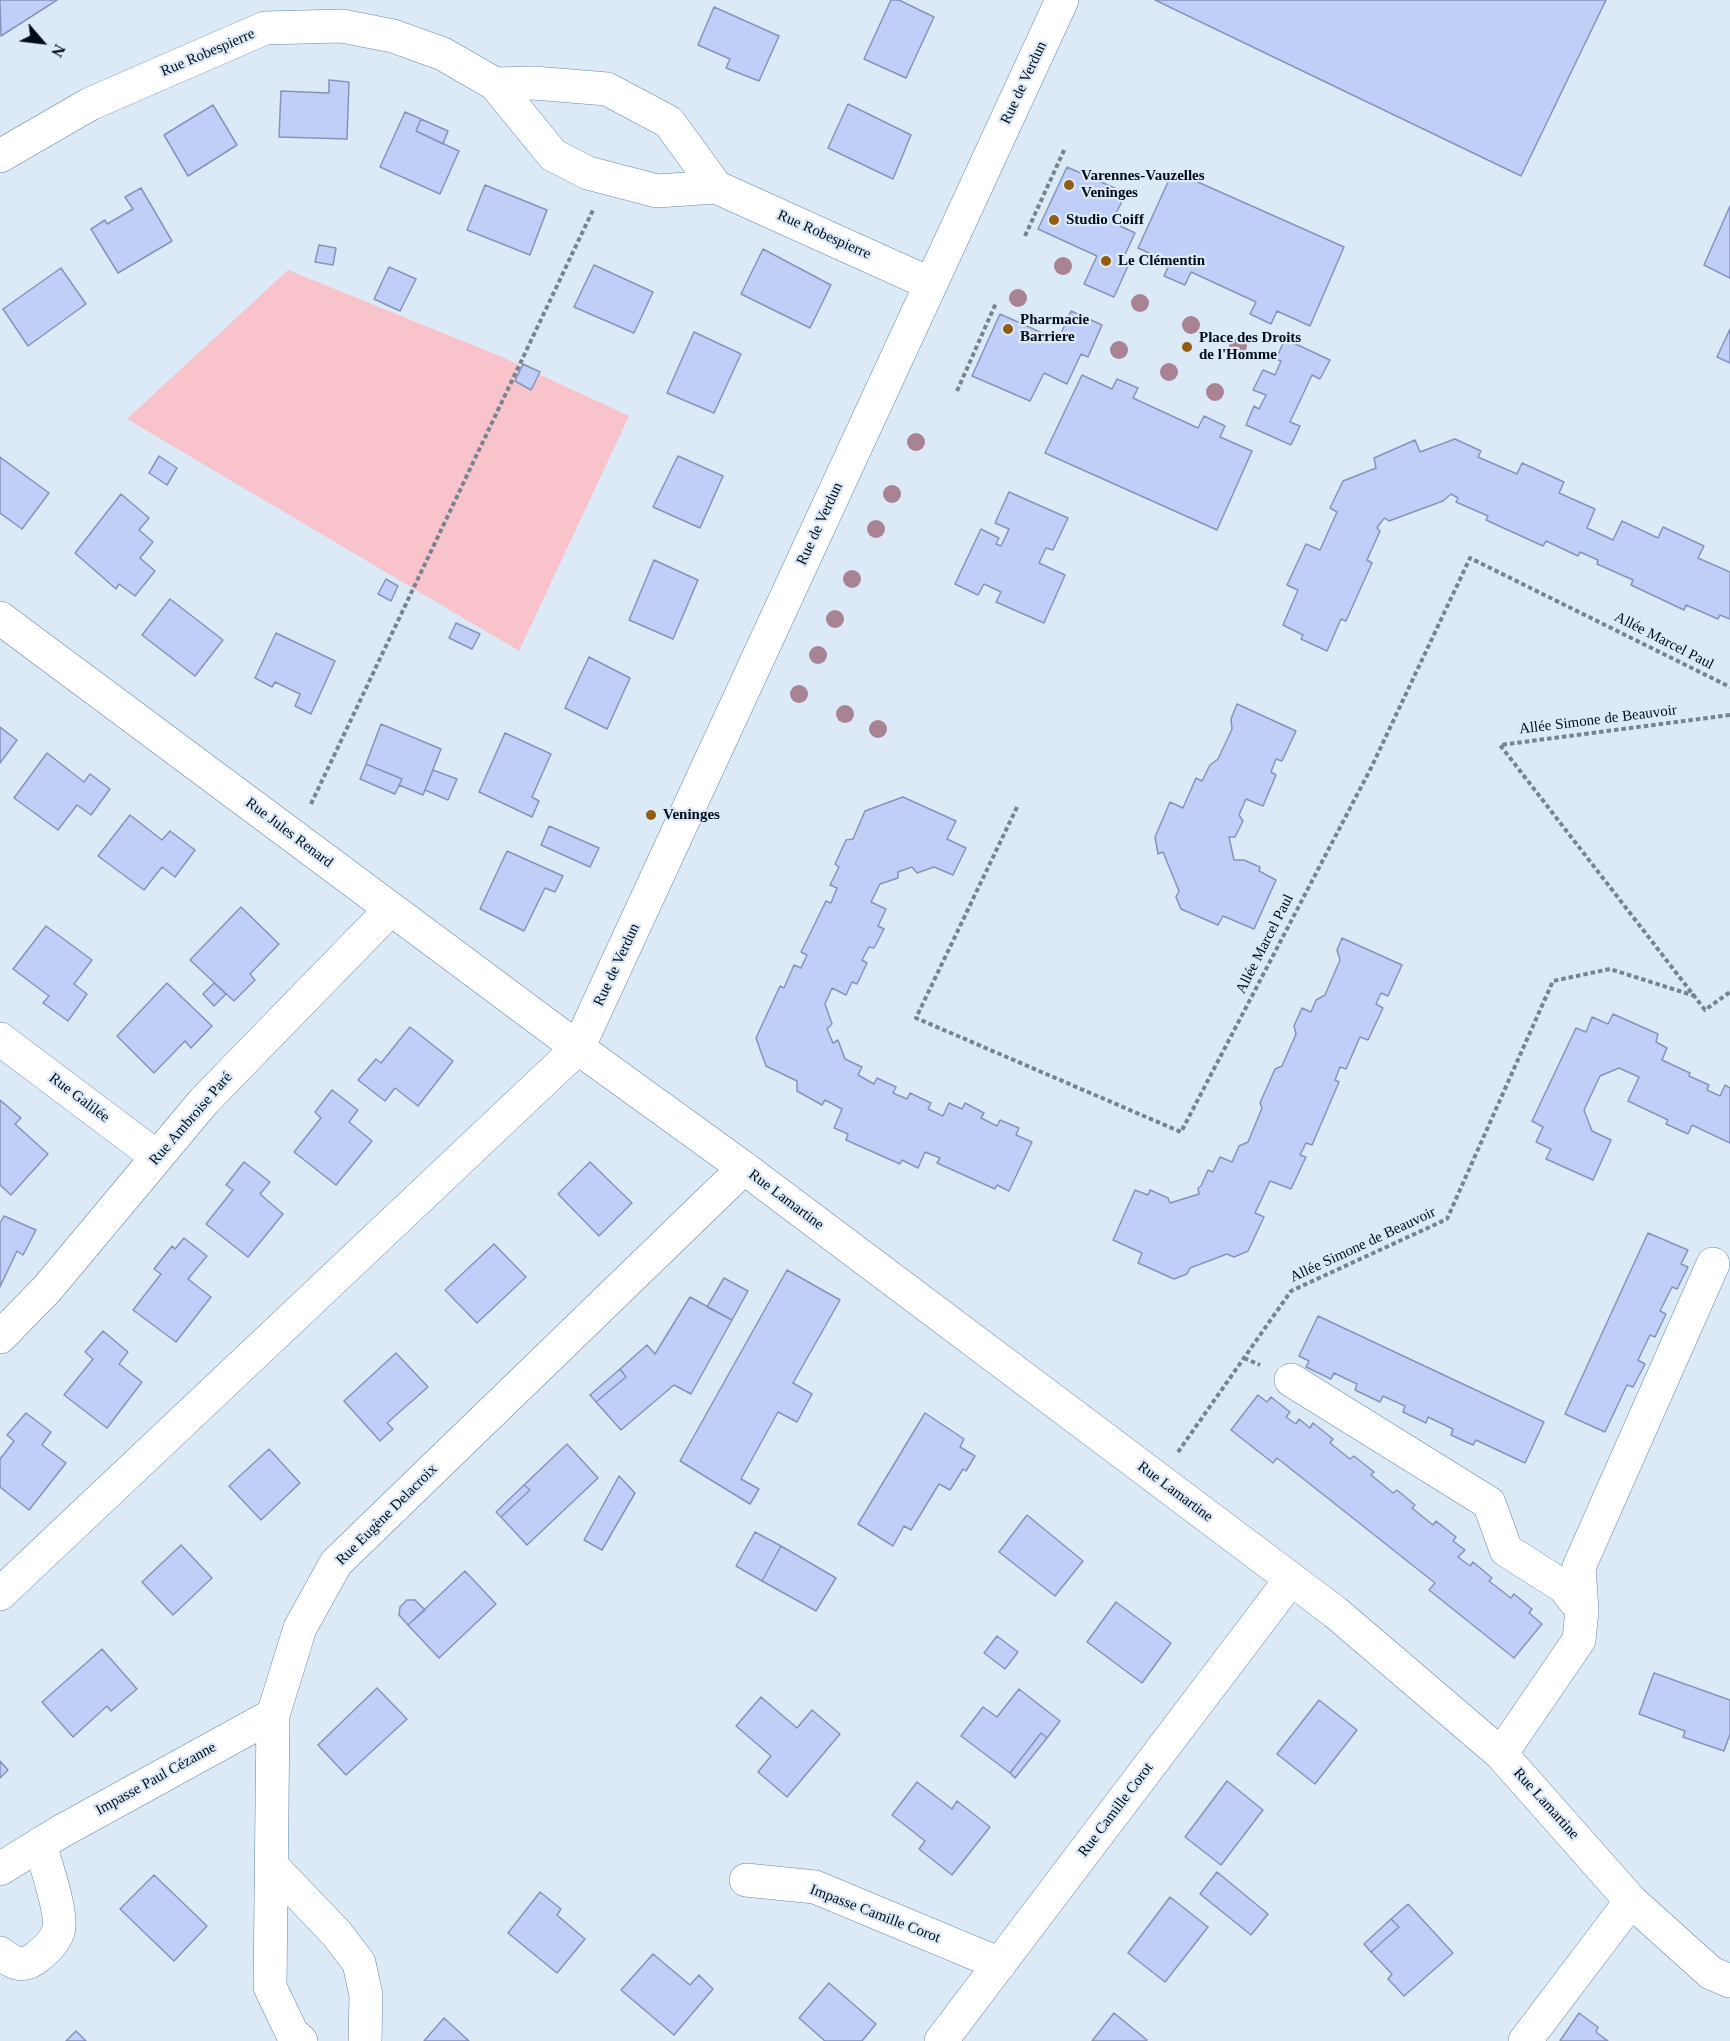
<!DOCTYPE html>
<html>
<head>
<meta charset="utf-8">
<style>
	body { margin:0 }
	#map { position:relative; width:1730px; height:2041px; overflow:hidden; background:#dceaf8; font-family:Georgia,serif }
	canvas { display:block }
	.north { position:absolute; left:12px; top:12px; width:60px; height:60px; -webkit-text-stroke:4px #dceaf8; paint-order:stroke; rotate:118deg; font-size:16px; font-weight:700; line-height:24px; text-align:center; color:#030c18 }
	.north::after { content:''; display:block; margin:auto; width:21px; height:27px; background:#030c18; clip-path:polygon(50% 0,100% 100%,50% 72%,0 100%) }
</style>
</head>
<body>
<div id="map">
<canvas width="1730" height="2041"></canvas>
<div class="north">N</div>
</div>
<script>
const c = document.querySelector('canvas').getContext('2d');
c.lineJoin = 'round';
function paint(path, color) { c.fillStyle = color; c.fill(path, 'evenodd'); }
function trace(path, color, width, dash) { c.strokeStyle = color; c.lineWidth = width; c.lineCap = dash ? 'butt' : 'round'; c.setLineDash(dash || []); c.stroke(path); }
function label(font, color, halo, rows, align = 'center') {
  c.font = font + ' Georgia,serif'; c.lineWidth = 4.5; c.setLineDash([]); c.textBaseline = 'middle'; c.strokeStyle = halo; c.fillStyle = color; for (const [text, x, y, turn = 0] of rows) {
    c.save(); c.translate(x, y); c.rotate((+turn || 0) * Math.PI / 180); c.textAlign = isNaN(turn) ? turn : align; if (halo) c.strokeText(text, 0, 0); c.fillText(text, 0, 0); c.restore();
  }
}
paint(new Path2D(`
	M 288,270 L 502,357 L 629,416 L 519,651 L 127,419 Z`), '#f8c3cb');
const building = new Path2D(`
	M 0,0 L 57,0 L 1,36 Z
	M 891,0 L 899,0 L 934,17 L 906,78 L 864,59 Z
	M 1155,0 L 1606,0 L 1521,176 Z
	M 714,7 L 779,36 L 759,81 L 726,68 L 730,59 L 698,45 Z
	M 329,80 L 349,82 L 347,139 L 279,137 L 281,91 L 329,93 Z
	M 848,104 L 911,135 L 893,179 L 828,148 Z
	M 213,105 L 237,145 L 188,176 L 164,135 Z
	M 405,112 L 421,119 L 416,131 L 459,151 L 440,194 L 380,167 Z
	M 421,119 L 448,131 L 443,144 L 416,131 Z
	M 1067,167 L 1126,193 L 1112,222 L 1135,233 L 1121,263 L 1128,266 L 1114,297 L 1084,284 L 1097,256 L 1038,229 Z
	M 1173,171 L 1344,247 L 1310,326 L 1277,311 L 1271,324 L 1250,314 L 1256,302 L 1191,272 L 1185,285 L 1164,276 L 1170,263 L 1138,248 Z
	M 485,185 L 547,210 L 530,255 L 467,230 Z
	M 141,188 L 172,241 L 118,273 L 91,229 L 105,220 L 107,224 L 133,209 L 125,197 Z
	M 1730,206 L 1730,278 L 1704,265 Z
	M 319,245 L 336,248 L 333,265 L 315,262 Z
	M 763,249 L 831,285 L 810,328 L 741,294 Z
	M 594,265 L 653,292 L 634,333 L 574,307 Z
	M 389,267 L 416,279 L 400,311 L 374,299 Z
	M 61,268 L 86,304 L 28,346 L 3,309 Z
	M 1071,311 L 1102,325 L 1088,357 L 1081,354 L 1067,384 L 1044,373 L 1030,401 L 972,376 L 1000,314 L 1058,340 Z
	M 1730,329 L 1730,363 L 1717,357 Z
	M 694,332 L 741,354 L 714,413 L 667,393 Z
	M 1285,339 L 1330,360 L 1320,379 L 1312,375 L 1290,422 L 1300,426 L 1291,445 L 1246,425 L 1254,406 L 1259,409 L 1266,395 L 1253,390 L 1263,370 L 1275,375 L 1281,361 L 1276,359 Z
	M 523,364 L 540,372 L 531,390 L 515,381 Z
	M 1082,375 L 1112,389 L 1117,379 L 1138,388 L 1133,398 L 1198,428 L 1204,416 L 1225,426 L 1220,437 L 1252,451 L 1217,530 L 1045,453 Z
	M 1455,439 L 1481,451 L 1478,457 L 1517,474 L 1522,463 L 1564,482 L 1559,493 L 1595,509 L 1587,528 L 1613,540 L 1622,521 L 1658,538 L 1663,527 L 1704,546 L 1698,558 L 1730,572 L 1730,619 L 1720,615 L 1718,619 L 1686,605 L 1684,610 L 1631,585 L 1633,580 L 1597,564 L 1598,560 L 1580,552 L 1578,556 L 1546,541 L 1543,546 L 1486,520 L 1488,516 L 1456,502 L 1458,498 L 1451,494 L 1443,501 L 1389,521 L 1385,518 L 1381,522 L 1377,528 L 1380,531 L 1367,560 L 1372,563 L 1346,621 L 1341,619 L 1327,651 L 1301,639 L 1303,635 L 1283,625 L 1298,590 L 1287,585 L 1306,544 L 1320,550 L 1337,512 L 1330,508 L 1343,481 L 1376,468 L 1374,458 L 1415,440 L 1420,452 Z
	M 159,456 L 177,468 L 167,485 L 149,473 Z
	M 678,456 L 723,476 L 700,528 L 653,507 Z
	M 0,457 L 49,493 L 22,529 L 0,513 Z
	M 1009,492 L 1068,518 L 1053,550 L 1046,548 L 1039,563 L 1065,575 L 1044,623 L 996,602 L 1001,592 L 984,584 L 978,595 L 955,584 L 981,529 L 999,538 L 996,544 L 1001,546 L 1009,529 L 995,523 Z
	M 121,494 L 149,518 L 139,530 L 153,542 L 140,558 L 155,571 L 135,596 L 119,584 L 116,589 L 75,553 Z
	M 654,560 L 698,580 L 673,639 L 629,620 Z
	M 386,579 L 398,586 L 391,601 L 378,594 Z
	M 170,599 L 223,640 L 195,676 L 142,635 Z
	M 456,623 L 480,634 L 472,649 L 449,638 Z
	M 276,633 L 335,661 L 311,714 L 295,706 L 300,694 L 275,682 L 272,687 L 255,678 Z
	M 589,657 L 630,678 L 607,729 L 565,708 Z
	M 1237,704 L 1296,731 L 1282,761 L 1276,759 L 1271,772 L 1276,775 L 1263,806 L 1246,799 L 1239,815 L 1243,821 L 1235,837 L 1229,837 L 1234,860 L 1244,860 L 1260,867 L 1259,871 L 1276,880 L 1254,929 L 1223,916 L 1218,925 L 1181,909 L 1176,897 L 1179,891 L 1163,852 L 1158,854 L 1155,837 L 1170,802 L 1183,808 L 1196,778 L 1202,781 L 1210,765 L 1218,759 L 1232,729 L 1231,719 Z
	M 381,724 L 441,749 L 423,795 L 399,785 L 402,779 L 366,764 Z
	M 0,727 L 17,740 L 0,763 Z
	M 505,733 L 551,754 L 532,797 L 539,801 L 532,817 L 479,792 Z
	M 47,753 L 84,782 L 90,774 L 110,789 L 91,815 L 77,805 L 58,830 L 14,798 Z
	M 366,764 L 402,779 L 395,794 L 360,779 Z
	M 433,770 L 457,779 L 448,800 L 425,790 Z
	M 903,797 L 956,821 L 947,839 L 966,848 L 953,875 L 934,867 L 917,873 L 912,867 L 898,872 L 898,878 L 880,884 L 871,902 L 886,909 L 878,926 L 884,929 L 874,948 L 869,947 L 862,960 L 867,963 L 857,984 L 852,982 L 846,995 L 832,988 L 825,1004 L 832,1024 L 827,1029 L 833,1043 L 838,1040 L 845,1059 L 862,1067 L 858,1075 L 874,1084 L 877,1078 L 896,1087 L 893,1093 L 907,1099 L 910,1093 L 931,1103 L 928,1109 L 943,1116 L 949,1103 L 962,1109 L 965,1103 L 984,1113 L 981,1118 L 997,1126 L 1000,1120 L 1019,1128 L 1016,1135 L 1032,1142 L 1009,1191 L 997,1185 L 995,1189 L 937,1163 L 940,1158 L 925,1152 L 918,1168 L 902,1160 L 900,1164 L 846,1140 L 848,1134 L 834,1128 L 842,1109 L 825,1100 L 822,1105 L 797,1091 L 797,1081 L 766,1066 L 756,1038 L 780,986 L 784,988 L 794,965 L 801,968 L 807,955 L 801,952 L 826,901 L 831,903 L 837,888 L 830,885 L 839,867 L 835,864 L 846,840 L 853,839 L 865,811 Z
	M 130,815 L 162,840 L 170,831 L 195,850 L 175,877 L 162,867 L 144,890 L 98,856 Z
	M 549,826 L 599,848 L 590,867 L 541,845 Z
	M 507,851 L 563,876 L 555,892 L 545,888 L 524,931 L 480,909 Z
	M 241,907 L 279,944 L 250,974 L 255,980 L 234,1001 L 190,960 Z
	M 46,926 L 92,960 L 74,984 L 87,994 L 68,1021 L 43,1003 L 49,996 L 13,969 Z
	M 1342,938 L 1402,965 L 1388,996 L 1381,993 L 1376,1004 L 1383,1008 L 1368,1040 L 1360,1037 L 1346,1069 L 1340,1067 L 1335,1080 L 1339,1082 L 1312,1145 L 1306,1143 L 1300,1155 L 1306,1157 L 1291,1189 L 1270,1181 L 1255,1213 L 1264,1217 L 1248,1251 L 1234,1257 L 1227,1254 L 1190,1268 L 1187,1274 L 1174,1279 L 1138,1263 L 1142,1253 L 1113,1240 L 1135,1190 L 1148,1195 L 1150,1190 L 1168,1198 L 1170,1203 L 1199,1194 L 1198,1188 L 1201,1186 L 1208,1170 L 1213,1172 L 1220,1157 L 1232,1162 L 1239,1146 L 1248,1142 L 1262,1108 L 1260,1103 L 1275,1069 L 1282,1066 L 1296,1034 L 1294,1026 L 1302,1008 L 1311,1012 L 1316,1000 L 1325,995 L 1340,960 L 1337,950 Z
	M 167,983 L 212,1026 L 191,1048 L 185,1041 L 154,1073 L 117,1036 Z
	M 214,983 L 226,994 L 214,1006 L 203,994 Z
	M 1613,1014 L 1658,1034 L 1656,1042 L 1667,1048 L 1662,1060 L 1690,1073 L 1689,1076 L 1709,1085 L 1707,1090 L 1720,1096 L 1725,1085 L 1730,1088 L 1730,1143 L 1692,1125 L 1688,1134 L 1666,1124 L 1668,1120 L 1628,1101 L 1639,1077 L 1619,1068 L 1600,1076 L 1584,1110 L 1592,1131 L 1611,1140 L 1593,1180 L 1546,1159 L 1551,1149 L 1536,1142 L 1543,1127 L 1532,1121 L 1576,1028 L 1586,1032 L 1592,1017 L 1608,1024 Z
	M 410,1027 L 453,1061 L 418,1106 L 395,1088 L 385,1101 L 358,1080 L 376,1059 L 381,1063 Z
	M 332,1090 L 358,1110 L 349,1122 L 372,1141 L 336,1185 L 294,1152 L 321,1118 L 315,1112 Z
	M 0,1100 L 21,1118 L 15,1124 L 48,1154 L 11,1195 L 0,1185 Z
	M 244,1162 L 270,1182 L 260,1194 L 283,1214 L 248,1257 L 206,1224 L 233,1190 L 226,1185 Z
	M 590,1162 L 632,1203 L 599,1236 L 558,1194 Z
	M 4,1216 L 36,1230 L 23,1255 L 17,1251 L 0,1287 L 0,1223 Z
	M 1648,1233 L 1688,1250 L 1681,1264 L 1688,1267 L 1677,1289 L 1672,1287 L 1660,1311 L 1666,1314 L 1655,1337 L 1650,1335 L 1638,1360 L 1645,1364 L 1633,1387 L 1627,1385 L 1605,1432 L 1565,1414 Z
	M 184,1238 L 207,1256 L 188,1279 L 211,1297 L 176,1342 L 133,1310 L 161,1274 L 154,1269 L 172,1246 L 175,1249 Z
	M 494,1244 L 526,1277 L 477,1323 L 445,1290 Z
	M 787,1270 L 840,1300 L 793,1383 L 812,1394 L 797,1422 L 778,1412 L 741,1479 L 759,1489 L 750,1504 L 680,1461 Z
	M 724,1278 L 748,1291 L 732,1320 L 707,1307 Z
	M 690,1297 L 732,1320 L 691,1394 L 674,1385 L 621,1430 L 596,1402 L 626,1377 L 620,1369 L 647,1345 L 655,1354 Z
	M 1318,1316 L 1544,1422 L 1525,1463 L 1476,1440 L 1473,1445 L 1451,1435 L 1453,1429 L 1428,1417 L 1426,1423 L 1403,1412 L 1405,1406 L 1383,1396 L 1380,1402 L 1355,1390 L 1357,1384 L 1334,1373 L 1331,1379 L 1306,1367 L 1309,1361 L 1299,1356 Z
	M 103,1331 L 128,1352 L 119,1364 L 142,1382 L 107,1428 L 64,1395 L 93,1359 L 85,1352 Z
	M 396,1353 L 428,1387 L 387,1423 L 393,1429 L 380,1441 L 344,1401 Z
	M 620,1369 L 626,1377 L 596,1402 L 590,1395 Z
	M 1258,1395 L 1267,1402 L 1271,1397 L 1290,1412 L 1286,1417 L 1296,1424 L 1299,1419 L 1310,1428 L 1313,1423 L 1333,1439 L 1330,1443 L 1350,1459 L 1354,1456 L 1374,1472 L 1371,1475 L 1393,1493 L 1397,1490 L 1415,1505 L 1412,1508 L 1433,1525 L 1436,1521 L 1456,1537 L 1453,1541 L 1465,1550 L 1458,1557 L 1470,1566 L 1473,1562 L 1492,1578 L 1489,1581 L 1511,1598 L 1514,1594 L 1532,1609 L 1529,1613 L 1542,1624 L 1514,1658 L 1429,1590 L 1435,1583 L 1277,1458 L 1273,1463 L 1231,1430 Z
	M 26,1413 L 51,1432 L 42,1445 L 66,1463 L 29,1510 L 0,1487 L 0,1459 L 14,1441 L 7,1435 Z
	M 925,1413 L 964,1439 L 960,1447 L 975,1456 L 966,1471 L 963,1469 L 950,1490 L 939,1484 L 911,1530 L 904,1526 L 893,1546 L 858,1524 Z
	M 567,1444 L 598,1478 L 527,1545 L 501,1517 L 530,1490 L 524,1485 Z
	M 269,1449 L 300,1483 L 261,1520 L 229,1486 Z
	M 619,1476 L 635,1493 L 602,1550 L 584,1540 Z
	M 524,1485 L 530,1490 L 501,1517 L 496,1512 Z
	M 1027,1515 L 1083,1561 L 1055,1596 L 999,1552 Z
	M 755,1532 L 781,1546 L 762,1581 L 736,1566 Z
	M 181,1545 L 212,1578 L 173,1615 L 142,1582 Z
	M 781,1546 L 836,1578 L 816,1611 L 762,1581 Z
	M 465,1571 L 496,1604 L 439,1658 L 408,1625 Z
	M 407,1600 L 415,1600 L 425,1610 L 408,1625 L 399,1615 L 400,1607 Z
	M 1116,1602 L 1171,1643 L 1142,1683 L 1087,1642 Z
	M 997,1636 L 1018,1652 L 1005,1669 L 984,1653 Z
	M 102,1649 L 137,1689 L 111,1711 L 107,1706 L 73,1737 L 42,1702 Z
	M 1654,1673 L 1730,1700 L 1730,1734 L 1724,1751 L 1683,1737 L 1685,1731 L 1639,1714 Z
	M 377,1688 L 407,1719 L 346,1775 L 318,1745 Z
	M 1019,1689 L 1060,1721 L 1047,1738 L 1041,1733 L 1010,1773 L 961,1736 L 983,1707 L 997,1717 Z
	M 761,1697 L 797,1728 L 812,1710 L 840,1734 L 787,1797 L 758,1772 L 771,1756 L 736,1726 Z
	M 1319,1700 L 1357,1730 L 1315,1784 L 1277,1754 Z
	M 1041,1733 L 1047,1738 L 1015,1778 L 1010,1773 Z
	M 0,1761 L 8,1770 L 0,1778 Z
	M 1227,1781 L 1263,1810 L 1221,1865 L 1185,1837 Z
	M 917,1782 L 952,1809 L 957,1801 L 990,1827 L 952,1875 L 919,1849 L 925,1841 L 892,1815 Z
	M 1217,1872 L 1268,1914 L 1251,1935 L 1200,1894 Z
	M 154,1875 L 207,1926 L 174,1961 L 120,1909 Z
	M 540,1892 L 561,1909 L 557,1915 L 585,1939 L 557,1973 L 508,1933 Z
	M 1170,1897 L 1208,1927 L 1165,1982 L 1128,1953 Z
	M 1408,1904 L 1453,1953 L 1404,1996 L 1388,1979 L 1392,1974 L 1371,1952 L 1399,1927 L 1391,1919 Z
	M 1391,1919 L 1399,1927 L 1371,1952 L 1364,1944 Z
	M 653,1954 L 690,1985 L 699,1975 L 713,1989 L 674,2035 L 621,1990 Z
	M 829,1983 L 876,2024 L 862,2041 L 825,2041 L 799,2018 Z
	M 1114,2013 L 1147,2040 L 1146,2041 L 1092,2041 Z
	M 1579,2013 L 1598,2027 L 1596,2032 L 1608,2041 L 1560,2041 Z
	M 444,2018 L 469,2041 L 424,2041 Z
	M 76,2031 L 86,2041 L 66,2041 Z`);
paint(building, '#bfcff8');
trace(building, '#8694bb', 1.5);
const minor = new Path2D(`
	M 495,84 L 553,155 L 588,173 L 657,191 L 716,187
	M 0,156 L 90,104 L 265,28 L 342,26 L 393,36 L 443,54 L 495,84 L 534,83 L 607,89 L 669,122 L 716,187 L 931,284
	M 0,618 L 578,1048 L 744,1168 L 1335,1612 L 1501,1754 L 1631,1901 L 1711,1973 L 1730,1981
	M 0,1039 L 157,1157
	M 0,1337 L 47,1289 L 204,1101 L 391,909
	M 1291,1380 L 1489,1503 L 1506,1550 L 1564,1587 L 1582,1610
	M 0,1594 L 578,1048 L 1062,0
	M 1501,1754 L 1579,1640 L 1582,1610 L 1579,1567 L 1713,1264
	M 271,1865 L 337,1934 L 359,1963 L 366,1995 L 365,2041
	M 0,1869 L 60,1832 L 273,1715
	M 746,1880 L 815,1887 L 1000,1964
	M 0,1953 C 10,1961 20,1968 33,1960 C 43,1953 54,1943 58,1932 C 64,1915 45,1863 40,1844
	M 301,2041 L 292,2033 L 270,1987 L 273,1715 L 300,1628 L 336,1563 L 744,1168
	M 941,2041 L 1291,1579
	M 1525,2041 L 1631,1901`);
trace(minor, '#6787a6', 34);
trace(new Path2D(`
	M 1025,236 L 1065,148
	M 957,391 L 996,303
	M 1730,715 L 1500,745 L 1705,1010 L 1730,992
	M 311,804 L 593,210
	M 1017,807 L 916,1018 L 1181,1132 L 1371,768 L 1470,558 L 1730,687
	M 1244,1358 L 1260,1365
	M 1178,1452 L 1291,1291 L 1447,1219 L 1553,981 L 1610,969 L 1695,996`), '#788390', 4, [4.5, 3]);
trace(minor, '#fff', 33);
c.fillStyle = '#a88393';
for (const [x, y] of [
	[1063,266],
	[1018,298],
	[1140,303],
	[1191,325],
	[1238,346],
	[1119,350],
	[1169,372],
	[1215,392],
	[916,442],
	[892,494],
	[876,529],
	[852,579],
	[835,619],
	[818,655],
	[799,694],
	[845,714],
	[878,729]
]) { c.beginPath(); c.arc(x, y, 9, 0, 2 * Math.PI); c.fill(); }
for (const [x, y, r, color] of [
	[1069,185,6,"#925d12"],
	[1054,220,6,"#925d12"],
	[1106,261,6,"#925d12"],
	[1008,329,6,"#925d12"],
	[1187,347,6,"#925d12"],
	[651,815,6,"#925d12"]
]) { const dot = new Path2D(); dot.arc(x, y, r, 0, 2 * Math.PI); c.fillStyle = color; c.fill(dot); trace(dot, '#dceaf8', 2); }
label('15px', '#030c18', '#dceaf8', [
	["Rue Robespierre",208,53,-23],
	["Rue de Verdun",1024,83,-65],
	["Rue Robespierre",824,235,24],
	["Rue de Verdun",820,524,-65],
	["Allée Marcel Paul",1664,641,27],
	["Allée Simone de Beauvoir",1598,720,-7],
	["Rue Jules Renard",289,833,37],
	["Allée Marcel Paul",1265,944,-63],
	["Rue de Verdun",617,965,-65],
	["Rue Galilée",79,1098,37],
	["Rue Ambroise Paré",191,1119,-49],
	["Rue Lamartine",786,1200,37],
	["Allée Simone de Beauvoir",1363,1245,-25],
	["Rue Lamartine",1175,1492,37],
	["Rue Eugène Delacroix",387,1515,-45],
	["Impasse Paul Cézanne",156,1779,-29],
	["Rue Lamartine",1546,1804,48],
	["Rue Camille Corot",1116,1810,-53],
	["Impasse Camille Corot",875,1914,21]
]);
label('bold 15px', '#030c18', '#dceaf8', [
	["Varennes-Vauzelles",1081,176],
	["Veninges",1081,193],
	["Studio Coiff",1066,220],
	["Le Clémentin",1118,261],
	["Pharmacie",1020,320],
	["Barriere",1020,337],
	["Place des Droits",1199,338],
	["de l'Homme",1199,355],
	["Veninges",663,815]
], 'left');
</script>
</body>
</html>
